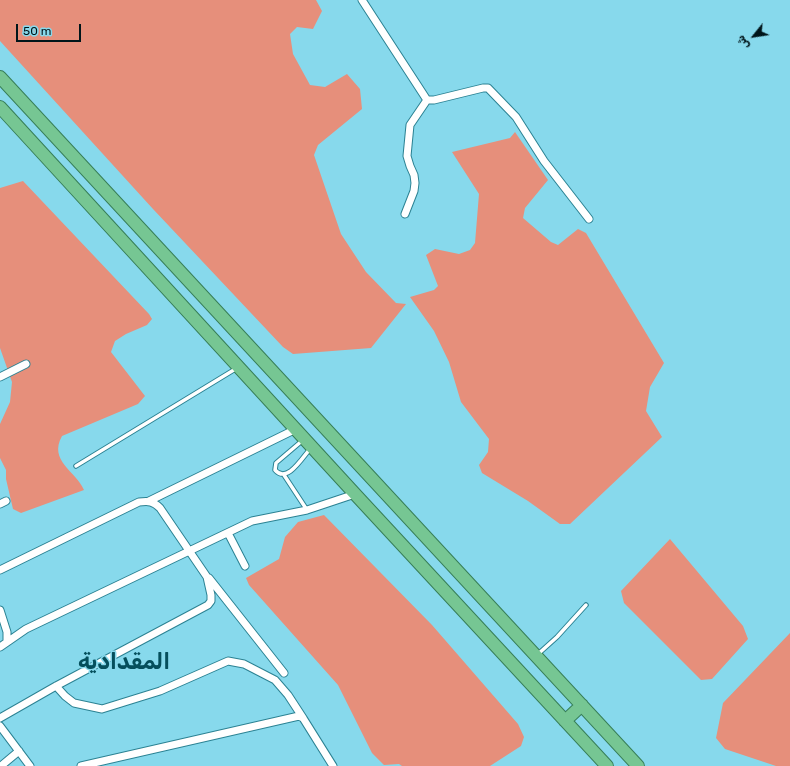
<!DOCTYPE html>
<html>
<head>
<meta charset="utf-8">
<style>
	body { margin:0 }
	#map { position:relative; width:790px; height:766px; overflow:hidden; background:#87d9ec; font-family:Rubik,Cairo,sans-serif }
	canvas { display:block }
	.north { position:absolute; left:734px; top:16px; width:40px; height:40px; -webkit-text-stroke:3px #87d9ec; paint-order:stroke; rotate:240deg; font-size:11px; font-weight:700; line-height:16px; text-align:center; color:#00151a }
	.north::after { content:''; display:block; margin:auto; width:14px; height:18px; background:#00151a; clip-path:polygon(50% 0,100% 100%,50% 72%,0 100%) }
	.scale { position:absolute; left:16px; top:24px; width:65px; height:18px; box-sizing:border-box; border:2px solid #00151a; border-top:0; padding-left:5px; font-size:12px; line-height:14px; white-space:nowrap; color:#00151a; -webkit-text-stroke:3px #87d9ec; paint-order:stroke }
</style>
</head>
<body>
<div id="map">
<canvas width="790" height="766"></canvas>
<div class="north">ش</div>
<div class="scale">50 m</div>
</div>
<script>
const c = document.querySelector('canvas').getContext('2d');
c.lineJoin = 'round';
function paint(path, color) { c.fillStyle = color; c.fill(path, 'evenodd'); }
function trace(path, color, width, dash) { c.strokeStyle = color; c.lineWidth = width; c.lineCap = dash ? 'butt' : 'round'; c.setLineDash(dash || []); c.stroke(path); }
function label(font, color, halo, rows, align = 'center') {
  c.font = font + ' Rubik,Cairo,sans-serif'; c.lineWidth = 3; c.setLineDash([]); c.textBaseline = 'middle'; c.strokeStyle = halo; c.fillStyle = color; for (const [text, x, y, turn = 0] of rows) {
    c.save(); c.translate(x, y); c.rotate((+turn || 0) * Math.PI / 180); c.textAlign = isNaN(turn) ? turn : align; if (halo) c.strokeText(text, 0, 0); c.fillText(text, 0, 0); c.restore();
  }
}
paint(new Path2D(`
	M 0,0 L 316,0 L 322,11 L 313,29 L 297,27 L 290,34 L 293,54 L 310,85 L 325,87 L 347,74 L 360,89 L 362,109 L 318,145 L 314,155 L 341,234 L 366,272 L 396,303 L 406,304 L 371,348 L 293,354 L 283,347 L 153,209 L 0,41 Z
	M 515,132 L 548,180 L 525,208 L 523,218 L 551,242 L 558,245 L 578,229 L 586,233 L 664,363 L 650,387 L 646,411 L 662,437 L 570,524 L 560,524 L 528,501 L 482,473 L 479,465 L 488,452 L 489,439 L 461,402 L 449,362 L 434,331 L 410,297 L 434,290 L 438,286 L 426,255 L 435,249 L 459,254 L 470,250 L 475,243 L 479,194 L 452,152 L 510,138 Z
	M 23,181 L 149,314 L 152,319 L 147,325 L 126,334 L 115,341 L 111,352 L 145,396 L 138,404 L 62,436 C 48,461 76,471 84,490 L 21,513 L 13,509 L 6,479 L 6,470 L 0,458 L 0,424 L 10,402 L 12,382 L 0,348 L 0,188 Z
	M 324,515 L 432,625 L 518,724 L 524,737 L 521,746 L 490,766 L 402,766 L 399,764 L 384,765 L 372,753 L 338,685 L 249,585 L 246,578 L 279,559 L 285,537 L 298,522 Z
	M 670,539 L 743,626 L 748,639 L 712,679 L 701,680 L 624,603 L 621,591 Z
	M 790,633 L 790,766 L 776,766 L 725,749 L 716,738 L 723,703 Z`), '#e68f7b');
const service = new Path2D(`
	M 303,440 L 276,463 L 275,470 C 287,484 302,458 310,449
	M 76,466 L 237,368
	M 284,475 L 307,510
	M 537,655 L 557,637 L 586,605`);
const minor = new Path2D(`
	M 362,0 L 427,100 L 410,125 L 407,156 L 410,166 L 414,175 L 415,183 L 414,191 L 405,214
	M 427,100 L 434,100 L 483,88 L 488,88 L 516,117 L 544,161 L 589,219
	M 0,377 L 26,364
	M 149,501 L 296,429
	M 0,504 L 6,501
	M 228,533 L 245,566
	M 0,570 L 139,502 C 149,501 153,501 160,508 L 207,577 L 211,595 L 211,601 L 208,605 L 56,686 L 0,718
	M 209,578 L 284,673
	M 0,610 L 7,632 L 7,642
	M 0,647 L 26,629 L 252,521 L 307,510 L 355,494
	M 56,686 L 65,696 L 74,703 L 102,709 L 160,691 L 228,661 L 244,664 L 275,680 L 288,695 L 303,718
	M 0,726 L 30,766
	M 1,766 L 19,751
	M 81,766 L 299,716 L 303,718 L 333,766`);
const trunk = new Path2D(`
	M 0,77 L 638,766
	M 0,107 L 355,494 L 607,766
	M 565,721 L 582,705`);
trace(service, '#2b8293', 5.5);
trace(minor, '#2b8293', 9);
trace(trunk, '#377e57', 14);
trace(service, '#fff', 3.5);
trace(minor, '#fff', 7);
trace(trunk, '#76c693', 12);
label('bold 22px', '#054f5c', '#87d9ec', [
	["المقدادیة",124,663]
]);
</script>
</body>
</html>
